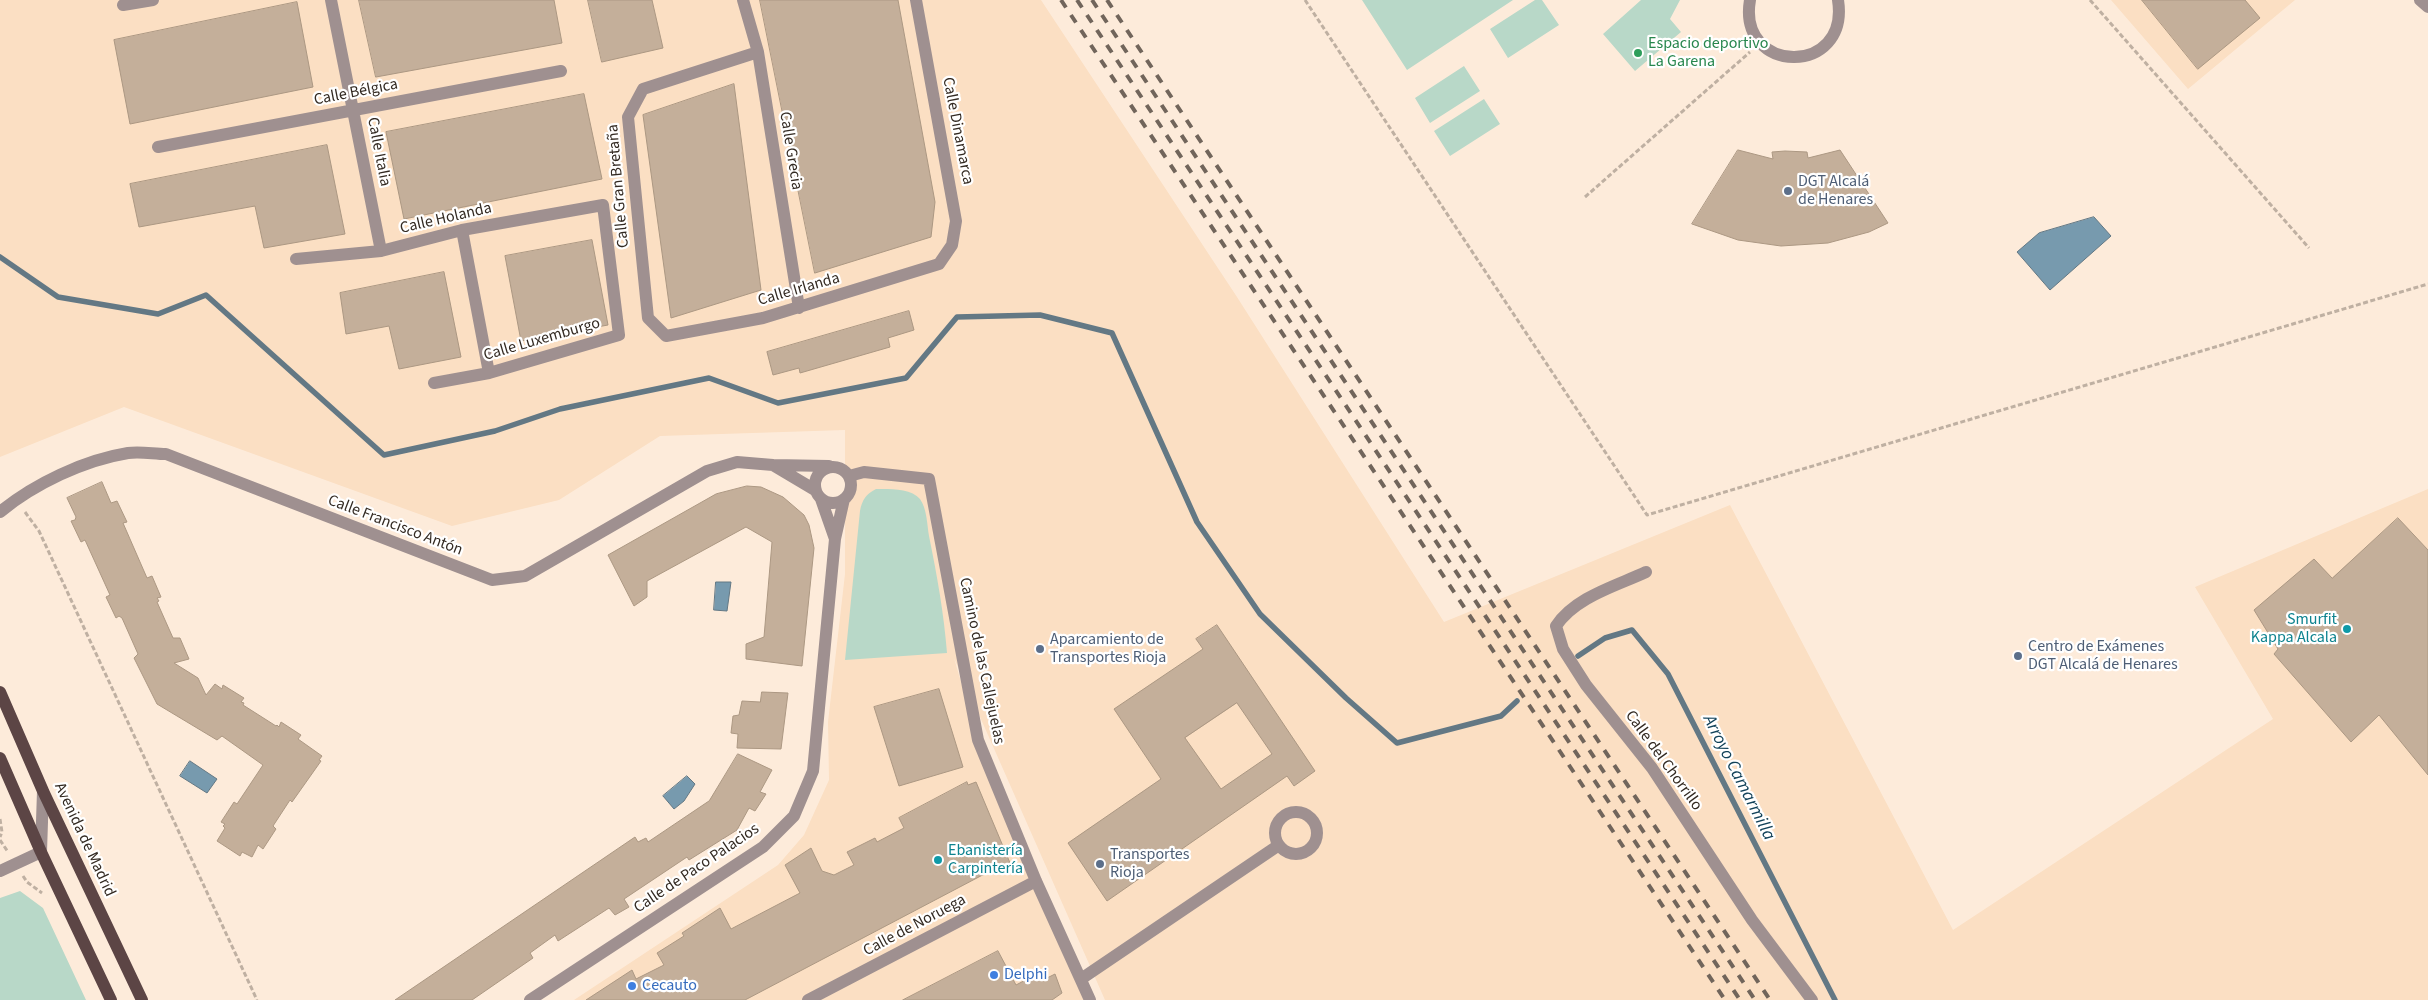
<!DOCTYPE html>
<html>
<head>
<meta charset="utf-8">
<style>
	body { margin:0 }
	canvas { display:block; background:#fdebda }
</style>
</head>
<body>
<canvas width="2428" height="1000"></canvas>
<script>
const c = document.querySelector('canvas').getContext('2d');
c.lineJoin = 'round';
function paint(path, color) { c.fillStyle = color; c.fill(path, 'evenodd'); }
function trace(path, color, width, dash) { c.strokeStyle = color; c.lineWidth = width; c.lineCap = dash ? 'butt' : 'round'; c.setLineDash(dash || []); c.stroke(path); }
function label(font, color, halo, rows, align = 'center') {
  c.font = font + ' "Source Sans 3",sans-serif'; c.lineWidth = 4.5; c.setLineDash([]); c.textBaseline = 'middle'; c.strokeStyle = halo; c.fillStyle = color; for (const [text, x, y, turn = 0] of rows) {
    c.save(); c.translate(x, y); c.rotate((+turn || 0) * Math.PI / 180); c.textAlign = isNaN(turn) ? turn : align; if (halo) c.strokeText(text, 0, 0); c.fillText(text, 0, 0); c.restore();
  }
}
paint(new Path2D(`
	M 0,0 L 1041,0 L 1237,297 L 1444,622 L 1730,505 L 1953,930 L 2273,719 L 2195,587 L 2428,489 L 2428,1000 L 1105,1000 L 954,658 L 978,740 L 1090,1000 L 574,1000 L 778,865 L 804,835 L 829,780 L 828,722 L 845,574 L 845,430 L 660,436 L 559,500 L 452,526 L 124,407 L 0,457 Z
	M 2111,0 L 2295,0 L 2188,89 Z`), '#fbdfc3');
paint(new Path2D(`
	M 1362,0 L 1513,0 L 1407,70 Z
	M 1535,0 L 1542,0 L 1559,25 L 1508,58 L 1490,29 Z
	M 1641,0 L 1680,0 L 1670,19 L 1681,32 L 1635,71 L 1603,34 Z
	M 1464,66 L 1480,91 L 1430,123 L 1415,98 Z
	M 1484,99 L 1500,124 L 1450,156 L 1434,131 Z
	M 876,489 C 889,489 911,488 920,499 C 927,509 927,524 929,536 C 937,575 944,614 947,653 L 845,660 L 860,511 C 862,500 866,494 876,489 Z
	M 20,891 L 43,908 L 86,1000 L 0,1000 L 0,898 Z`), '#b8d8c8');
const water = new Path2D(`
	M 2094,217 L 2111,236 L 2050,290 L 2017,252 L 2039,233 Z
	M 716,582 L 731,582 L 727,611 L 714,610 Z
	M 190,761 L 217,779 L 207,793 L 180,776 Z
	M 687,776 L 695,784 L 684,801 L 674,809 L 663,796 Z`);
paint(water, '#779aae');
trace(water, '#637884', 1);
trace(new Path2D(`
	M 0,257 L 58,297 L 158,314 L 206,295 L 384,455 L 495,431 L 560,409 L 709,378 L 778,403 L 906,378 L 957,317 L 1040,315 L 1112,333 L 1197,522 L 1260,614 L 1346,698 L 1397,743 L 1501,716 L 1517,701
	M 1578,656 L 1605,638 L 1632,630 L 1668,674 L 1835,1000`), '#637884', 5.5);
const building = new Path2D(`
	M 359,0 L 554,0 L 562,43 L 376,77 Z
	M 588,0 L 652,0 L 663,48 L 602,62 Z
	M 760,0 L 898,0 L 935,202 L 931,237 L 815,273 Z
	M 2142,0 L 2245,0 L 2260,18 L 2198,69 Z
	M 297,2 L 313,87 L 130,124 L 114,40 Z
	M 734,84 L 761,290 L 671,318 L 643,115 Z
	M 584,94 L 602,179 L 404,219 L 386,132 Z
	M 327,145 L 345,234 L 264,248 L 255,206 L 139,227 L 130,184 Z
	M 1738,150 L 1773,159 L 1772,152 L 1785,151 L 1807,152 L 1808,158 L 1840,150 L 1888,223 L 1869,232 L 1828,243 L 1781,246 L 1738,240 L 1692,224 Z
	M 592,240 L 608,325 L 521,341 L 505,256 Z
	M 444,272 L 461,357 L 399,369 L 389,326 L 346,334 L 340,293 Z
	M 909,311 L 914,330 L 888,338 L 890,347 L 800,373 L 799,368 L 773,375 L 767,352 Z
	M 102,482 L 111,503 L 117,501 L 127,522 L 123,523 L 147,578 L 152,576 L 161,597 L 157,598 L 159,601 L 157,602 L 173,638 L 180,638 L 189,659 L 174,663 L 198,678 L 206,695 L 215,684 L 222,689 L 223,685 L 244,698 L 241,702 L 244,703 L 243,705 L 276,726 L 277,725 L 279,727 L 281,722 L 301,735 L 298,739 L 322,756 L 319,760 L 321,761 L 292,802 L 290,800 L 273,826 L 276,829 L 263,849 L 258,845 L 252,857 L 242,852 L 240,856 L 217,841 L 225,828 L 223,826 L 225,824 L 221,822 L 234,802 L 237,804 L 263,765 L 222,736 L 217,740 L 157,704 L 134,658 L 138,654 L 122,618 L 119,616 L 116,618 L 106,597 L 110,595 L 85,540 L 81,542 L 71,521 L 75,520 L 76,517 L 67,498 Z
	M 747,486 L 761,487 L 783,497 L 804,515 L 809,525 L 814,548 L 802,666 L 746,659 L 746,644 L 764,637 L 772,542 L 746,527 L 647,581 L 647,597 L 634,606 L 608,555 L 716,494 Z
	M 2398,518 L 2428,550 L 2428,775 L 2379,715 L 2351,742 L 2274,654 L 2278,649 L 2254,610 L 2314,559 L 2332,578 Z
	M 1217,625 L 1315,771 L 1294,786 L 1287,776 L 1107,901 L 1068,843 L 1161,779 L 1114,709 L 1203,649 L 1196,639 ZM 1237,703 L 1272,754 L 1221,789 L 1185,738 Z
	M 939,689 L 963,767 L 899,786 L 874,707 Z
	M 762,692 L 788,693 L 781,749 L 737,748 L 738,734 L 731,733 L 733,716 L 739,715 L 742,701 L 760,702 Z
	M 738,754 L 772,770 L 760,792 L 766,794 L 755,811 L 749,808 L 737,830 L 689,860 L 687,857 L 624,899 L 629,907 L 615,915 L 609,908 L 558,941 L 555,935 L 530,953 L 533,958 L 472,1000 L 395,1000 L 635,837 L 638,842 L 646,838 L 648,842 L 709,801 Z
	M 967,782 L 968,785 L 976,782 L 1013,870 L 994,869 L 745,1000 L 586,1000 L 632,970 L 636,979 L 664,965 L 657,953 L 684,936 L 682,933 L 720,908 L 731,929 L 800,893 L 785,865 L 811,848 L 822,871 L 834,875 L 854,865 L 847,852 L 875,838 L 877,842 L 904,828 L 899,818 Z
	M 998,951 L 1016,985 L 1039,973 L 1043,980 L 1055,974 L 1062,993 L 1052,1000 L 903,1000 Z`);
paint(building, '#c4af9a');
trace(building, '#ac9883', 1);
trace(new Path2D(`
	M 1305,0 L 1647,515 L 2428,284
	M 2090,0 L 2309,248
	M 1585,197 L 1750,52
	M 25,512 L 39,531 L 257,1000
	M 0,819 L 2,832 L 0,837
	M 0,840 L 8,852
	M 23,876 L 27,882 L 42,893`), '#bfb0a2', 3, [5, 2.5]);
trace(new Path2D(`
	M 331,0 L 381,251
	M 743,0 L 758,52 L 799,308
	M 1750,0 C 1737,75 1850,77 1838,0
	M 2420,0 L 2428,7
	M 123,5 L 153,0
	M 758,52 L 643,89 L 628,117 L 648,318 L 666,336 L 763,318 L 939,264 L 952,245 L 956,221 L 916,0
	M 158,147 L 561,71
	M 462,230 L 489,373
	M 296,259 L 381,251 L 462,230 L 603,205 L 619,335 L 489,373 L 434,383
	M815 485a18 18 0 1 1 36 0a18 18 0 1 1-36 0Z
	M 849,476 L 864,472 L 929,479 L 978,740 L 1036,881 L 1090,1000
	M 815,490 L 773,465 L 829,466
	M 821,499 L 835,539 L 844,499
	M 0,512 C 34,484 84,460 128,453 C 140,451 154,454 166,454 L 492,580 L 525,576 L 707,471 L 737,462 L 773,465
	M 1646,572 C 1616,586 1575,597 1556,626 L 1563,649 L 1586,685 L 1652,768 L 1752,920 L 1812,1000
	M1275 833a21 21 0 1 1 42 0a21 21 0 1 1-42 0Z
	M 0,871 L 41,852 L 43,791
	M 1081,979 L 1279,845
	M 530,1000 L 763,847 L 794,816 L 813,771 L 835,539
	M 808,1000 L 1036,881`), '#9f9090', 12);
trace(new Path2D(`
	M 0,692 L 43,791 L 142,1000
	M 0,758 L 41,852 L 111,1000`), '#5c4545', 12);
trace(new Path2D(`
	M 1061,0 L 1725,1000
	M 1077,0 L 1740,1000
	M 1092,0 L 1755,1000
	M 1107,0 L 1770,1000`), '#71655b', 4, [9, 9]);
for (const [x, y, r, color] of [
	[1638,53,5,"#2e9e5b"],
	[1788,191,5,"#5c6f8a"],
	[2347,629,5,"#0f9aa8"],
	[1040,649,5,"#5c6f8a"],
	[2018,656,5,"#5c6f8a"],
	[938,860,5,"#0f9aa8"],
	[1100,864,5,"#5c6f8a"],
	[994,975,5,"#3f7fe0"],
	[632,986,5,"#3f7fe0"]
]) { const dot = new Path2D(); dot.arc(x, y, r, 0, 2 * Math.PI); c.fillStyle = color; c.fill(dot); trace(dot, '#fff', 2); }
label('16px', '#27864d', '#fff', [
	["Espacio deportivo",1648,44],
	["La Garena",1648,62]
], 'left');
label('16px', '#332a22', '#fff', [
	["Calle Bélgica",356,93,-11],
	["Calle Dinamarca",957,131,79],
	["Calle Grecia",790,151,81],
	["Calle Italia",378,152,79],
	["Calle Gran Bretaña",619,186,-95],
	["Calle Holanda",446,219,-13],
	["Calle Irlanda",799,290,-16],
	["Calle Luxemburgo",542,340,-16],
	["Calle Francisco Antón",395,526,21],
	["Camino de las Callejuelas",981,661,78],
	["Calle del Chorrillo",1663,761,54],
	["Avenida de Madrid",84,840,65],
	["Calle de Paco Palacios",697,869,-34],
	["Calle de Noruega",915,926,-28]
]);
label('16px', '#4e5e75', '#fff', [
	["DGT Alcalá",1798,182],
	["de Henares",1798,200],
	["Aparcamiento de",1050,640],
	["Transportes Rioja",1050,658],
	["Centro de Exámenes",2028,647],
	["DGT Alcalá de Henares",2028,665],
	["Transportes",1110,855],
	["Rioja",1110,873]
], 'left');
label('16px', '#0d838f', '#fff', [
	["Smurfit",2337,620],
	["Kappa Alcala",2337,638],
	["Ebanistería",948,851,"left"],
	["Carpintería",948,869,"left"]
], 'right');
label('16px', '#366cbe', '#fff', [
	["Delphi",1004,975],
	["Cecauto",642,986]
], 'left');
label('italic 18px', '#124259', '#fff', [
	["Arroyo Camarmilla",1738,778,63]
]);
</script>
</body>
</html>
